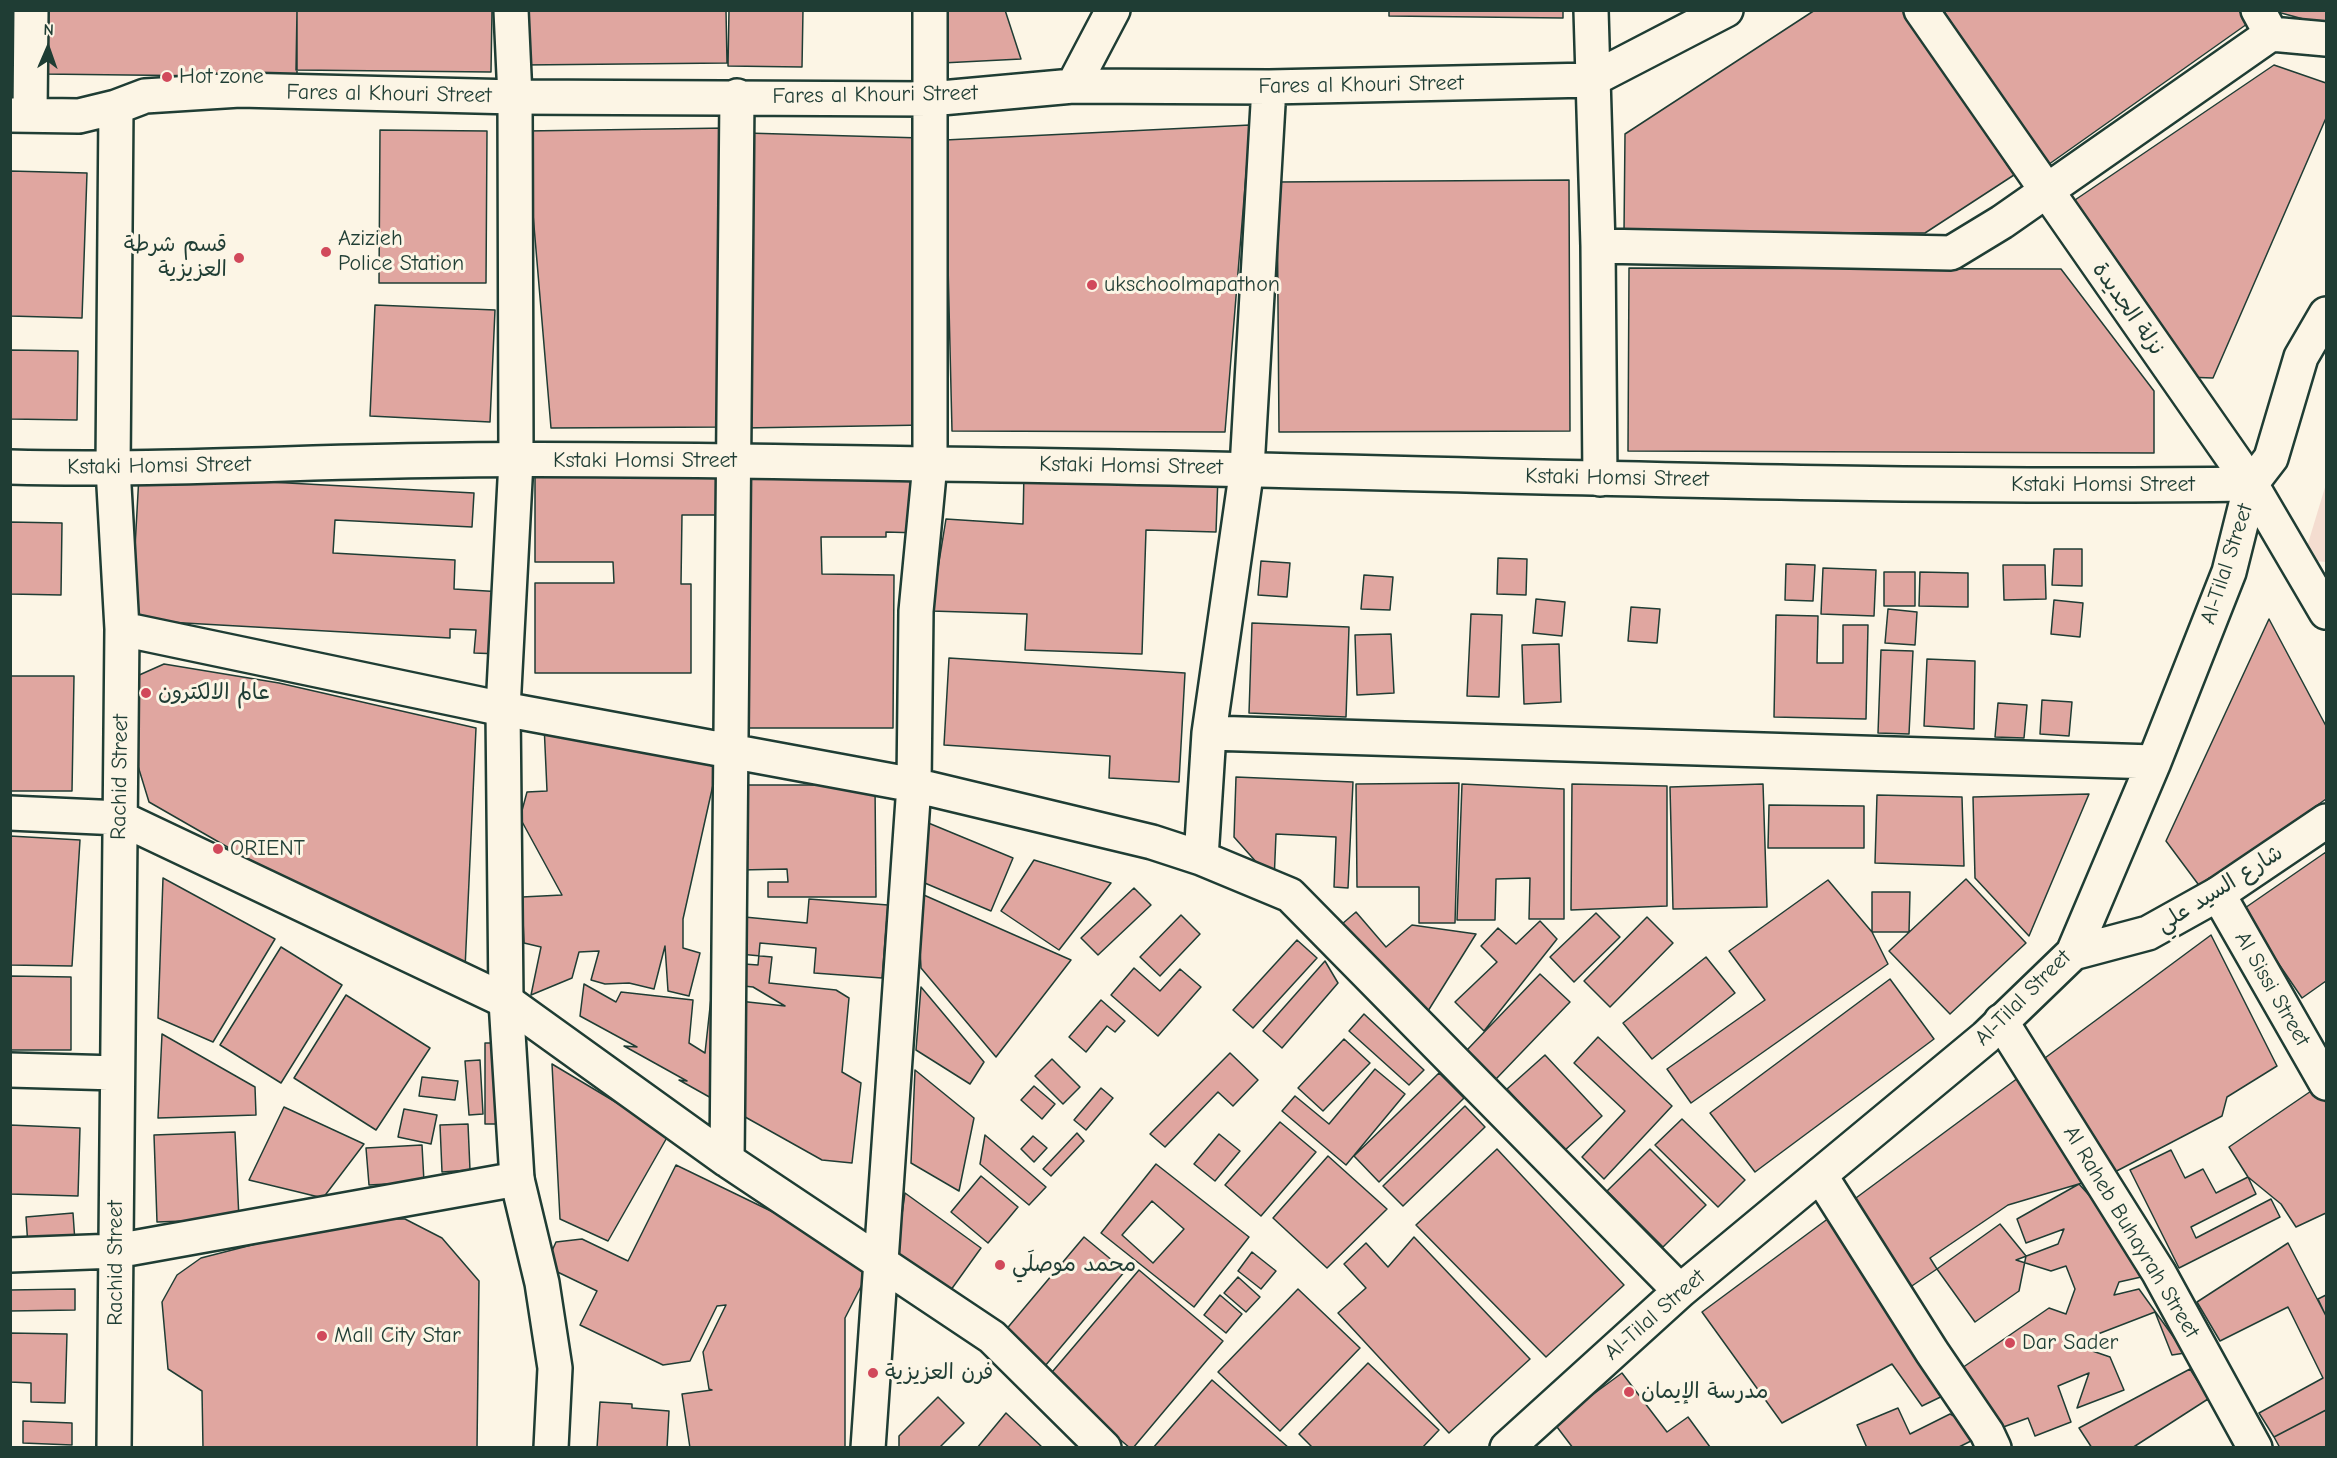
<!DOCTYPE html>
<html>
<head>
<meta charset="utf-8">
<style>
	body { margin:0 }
	#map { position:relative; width:2337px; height:1458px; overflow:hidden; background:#fcf5e5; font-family:"Comic Neue",sans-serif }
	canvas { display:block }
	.frame { position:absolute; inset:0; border:12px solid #1f3d34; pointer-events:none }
	.north { position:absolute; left:18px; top:18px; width:60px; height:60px; -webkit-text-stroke:4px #fcf5e5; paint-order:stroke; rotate:2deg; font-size:16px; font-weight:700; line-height:24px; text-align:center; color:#1f3d34 }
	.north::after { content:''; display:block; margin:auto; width:21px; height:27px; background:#1f3d34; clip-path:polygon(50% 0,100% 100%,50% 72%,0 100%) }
</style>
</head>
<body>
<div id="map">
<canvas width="2337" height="1458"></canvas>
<div class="frame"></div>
<div class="north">N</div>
</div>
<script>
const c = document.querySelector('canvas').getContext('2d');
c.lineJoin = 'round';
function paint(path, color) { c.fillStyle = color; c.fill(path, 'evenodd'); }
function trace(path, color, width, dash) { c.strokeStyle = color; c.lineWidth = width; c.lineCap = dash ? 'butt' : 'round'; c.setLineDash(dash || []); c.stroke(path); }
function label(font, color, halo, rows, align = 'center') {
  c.font = font + ' "Comic Neue","Playpen Sans Arabic",sans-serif'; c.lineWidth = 6; c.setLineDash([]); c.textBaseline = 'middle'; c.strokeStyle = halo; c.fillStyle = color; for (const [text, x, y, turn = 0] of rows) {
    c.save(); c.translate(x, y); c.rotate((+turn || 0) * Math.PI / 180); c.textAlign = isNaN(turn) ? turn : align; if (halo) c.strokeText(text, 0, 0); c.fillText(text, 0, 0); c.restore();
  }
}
paint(new Path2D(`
	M 2326,484 L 2326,562 L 2303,560 Z`), '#f4ddd0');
const building = new Path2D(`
	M 43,10 L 297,10 L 297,77 L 42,74 Z
	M 297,10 L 492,10 L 491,72 L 296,70 Z
	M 523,10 L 726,10 L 727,63 L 523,65 Z
	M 729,10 L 803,10 L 802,67 L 728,66 Z
	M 943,10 L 1005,10 L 1021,59 L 942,63 Z
	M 1389,10 L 1563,10 L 1563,18 L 1389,16 Z
	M 1815,10 L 1905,10 L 2014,175 L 1925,233 L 1624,232 L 1625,134 Z
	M 1943,10 L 2239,10 L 2247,24 L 2045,167 Z
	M 2270,10 L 2326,10 L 2326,24 L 2307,20 Z
	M 2274,65 L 2326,83 L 2326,118 L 2213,378 L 2184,377 L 2072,202 Z
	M 1250,125 L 1225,432 L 952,431 L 945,140 Z
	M 727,128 L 723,427 L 551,428 L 526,131 Z
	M 380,130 L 487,131 L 486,283 L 379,283 Z
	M 746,133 L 922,138 L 926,425 L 743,428 Z
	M 10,171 L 87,173 L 82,318 L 10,316 Z
	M 1569,180 L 1570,431 L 1279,432 L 1277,182 Z
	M 1629,268 L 2061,269 L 2154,391 L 2154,453 L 1628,451 Z
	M 375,305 L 495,310 L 490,422 L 370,416 Z
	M 10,350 L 78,351 L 77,420 L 10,419 Z
	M 535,465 L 729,465 L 729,515 L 682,515 L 681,584 L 691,584 L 691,673 L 535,673 L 535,583 L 614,583 L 613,562 L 535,562 Z
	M 1024,470 L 1218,476 L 1216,532 L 1146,530 L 1142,654 L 1025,650 L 1027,614 L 931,611 L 946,519 L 1023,524 Z
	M 139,475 L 474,493 L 472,527 L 335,520 L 333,553 L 455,560 L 454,589 L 503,592 L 500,654 L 474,653 L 476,630 L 450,629 L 450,638 L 131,620 Z
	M 741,476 L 920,476 L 920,533 L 886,532 L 886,537 L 821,537 L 822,574 L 894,575 L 893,728 L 741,728 Z
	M 10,522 L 62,523 L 61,595 L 10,594 Z
	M 2054,549 L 2082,549 L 2082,586 L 2052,585 Z
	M 1498,558 L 1527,559 L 1526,595 L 1497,594 Z
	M 1261,561 L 1290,563 L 1287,597 L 1258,595 Z
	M 1786,564 L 1815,565 L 1813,601 L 1785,600 Z
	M 2003,565 L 2045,565 L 2046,599 L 2004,600 Z
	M 1823,568 L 1876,570 L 1874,616 L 1821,614 Z
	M 1884,572 L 1915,572 L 1915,606 L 1884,606 Z
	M 1920,572 L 1968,573 L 1968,607 L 1919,606 Z
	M 1364,575 L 1393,577 L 1390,610 L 1361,609 Z
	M 1536,599 L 1565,602 L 1562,636 L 1533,633 Z
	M 2054,600 L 2083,603 L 2080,637 L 2051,634 Z
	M 1631,607 L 1660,609 L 1657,643 L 1628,641 Z
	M 1888,609 L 1917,612 L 1915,645 L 1885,643 Z
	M 1471,614 L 1502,615 L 1499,697 L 1467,696 Z
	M 1776,615 L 1818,616 L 1817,663 L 1843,663 L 1843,625 L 1868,625 L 1866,719 L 1774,717 Z
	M 2269,619 L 2326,726 L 2326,799 L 2201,888 L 2166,841 Z
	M 1252,623 L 1349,627 L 1346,717 L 1249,713 Z
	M 1391,634 L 1394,693 L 1357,695 L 1355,635 Z
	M 1559,644 L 1561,702 L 1524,704 L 1522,645 Z
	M 1881,650 L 1913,651 L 1909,734 L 1878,733 Z
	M 949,658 L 1185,673 L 1179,782 L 1109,778 L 1110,756 L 944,745 Z
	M 1927,659 L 1975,661 L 1974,729 L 1924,726 Z
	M 164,664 L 279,683 L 476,728 L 465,969 L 257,864 L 149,802 L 134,753 L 137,676 Z
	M 10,676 L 74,676 L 72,791 L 10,791 Z
	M 2042,700 L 2072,702 L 2069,736 L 2040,734 Z
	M 1998,703 L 2027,705 L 2024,738 L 1995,737 Z
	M 544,724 L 717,767 L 683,919 L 683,948 L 700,953 L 689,996 L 668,991 L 665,946 L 654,989 L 629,983 L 605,984 L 591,980 L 599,951 L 579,952 L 572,978 L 531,995 L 541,947 L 524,943 L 522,897 L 562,895 L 520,818 L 527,792 L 547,791 Z
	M 1236,777 L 1353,782 L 1348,888 L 1334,887 L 1336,837 L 1276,834 L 1274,882 L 1234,837 Z
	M 1459,783 L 1455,923 L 1419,923 L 1419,887 L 1357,887 L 1356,784 Z
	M 1462,784 L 1564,789 L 1564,919 L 1529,919 L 1530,878 L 1496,879 L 1495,920 L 1457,920 Z
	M 1572,784 L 1667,786 L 1667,906 L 1571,910 Z
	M 1763,784 L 1767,907 L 1673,909 L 1670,787 Z
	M 740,785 L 875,785 L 876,897 L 768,897 L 768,882 L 788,882 L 787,869 L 740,870 Z
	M 2089,794 L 2029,936 L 1975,878 L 1973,797 Z
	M 1877,795 L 1962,797 L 1964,866 L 1875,863 Z
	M 1769,805 L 1864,806 L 1864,848 L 1768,848 Z
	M 926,822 L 1013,858 L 991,911 L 920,881 Z
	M 10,836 L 80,840 L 72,966 L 10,965 Z
	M 2326,852 L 2326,981 L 2302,998 L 2242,910 Z
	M 1034,860 L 1111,883 L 1059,950 L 1001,911 Z
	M 163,878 L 275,939 L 213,1042 L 158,1018 Z
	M 1966,879 L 2026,943 L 1950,1014 L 1889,951 Z
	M 1828,880 L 1872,932 L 1888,964 L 1691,1103 L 1667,1069 L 1765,1000 L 1729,951 Z
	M 1134,888 L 1151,905 L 1098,955 L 1081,938 Z
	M 917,892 L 1071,960 L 996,1057 L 921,968 Z
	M 1872,892 L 1910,892 L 1909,932 L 1872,932 Z
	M 809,899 L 888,905 L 882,978 L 814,973 L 816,948 L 760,943 L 758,965 L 730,963 L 734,916 L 807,923 Z
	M 1356,912 L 1386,947 L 1412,925 L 1476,934 L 1423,1019 L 1342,924 Z
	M 1596,913 L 1620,937 L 1574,982 L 1550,957 Z
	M 1181,915 L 1200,934 L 1160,976 L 1140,957 Z
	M 1647,917 L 1673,943 L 1610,1007 L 1584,981 Z
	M 1540,921 L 1557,939 L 1484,1031 L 1455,1002 L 1497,962 L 1481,946 L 1498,928 L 1516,944 Z
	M 2211,935 L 2277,1066 L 2227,1097 L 2222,1116 L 2109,1175 L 2008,1205 L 1930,1258 L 1937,1269 L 1897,1296 L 1955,1390 L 1922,1406 L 1892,1364 L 1782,1423 L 1702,1312 Z
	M 1297,940 L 1317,958 L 1253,1028 L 1233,1010 Z
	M 281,947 L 342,985 L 281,1083 L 220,1045 Z
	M 728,953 L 772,957 L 769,983 L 836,990 L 849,998 L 842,1072 L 861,1083 L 852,1163 L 822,1160 L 679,1080 L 687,1081 L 624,1046 L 637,1047 L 580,1016 L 584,984 L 616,1002 L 621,992 L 693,1000 L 689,1043 L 705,1053 L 711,998 L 785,1006 L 753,987 L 724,984 Z
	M 1706,957 L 1735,993 L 1652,1059 L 1623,1023 Z
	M 1325,961 L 1338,983 L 1282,1048 L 1263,1031 Z
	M 1134,968 L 1160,991 L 1180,969 L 1201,987 L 1158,1036 L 1111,995 Z
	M 1540,974 L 1570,1002 L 1496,1079 L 1466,1051 Z
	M 10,976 L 71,977 L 71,1050 L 10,1050 Z
	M 1890,979 L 1934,1039 L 1755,1172 L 1710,1113 Z
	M 921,987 L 984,1062 L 970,1084 L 916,1050 Z
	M 346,995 L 430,1048 L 376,1130 L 294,1078 Z
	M 1101,1000 L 1125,1021 L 1115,1032 L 1107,1026 L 1086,1052 L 1069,1037 Z
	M 1364,1014 L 1424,1070 L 1409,1085 L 1349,1031 Z
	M 162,1034 L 255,1087 L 256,1115 L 158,1118 Z
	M 1598,1037 L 1672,1106 L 1604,1179 L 1582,1157 L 1625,1111 L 1574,1063 Z
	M 1344,1039 L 1370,1063 L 1323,1111 L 1298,1088 Z
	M 485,1043 L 498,1043 L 498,1124 L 485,1124 Z
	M 1230,1053 L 1258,1080 L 1233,1106 L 1218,1092 L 1165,1147 L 1150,1134 Z
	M 1545,1055 L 1602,1116 L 1564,1151 L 1507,1089 Z
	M 1052,1059 L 1080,1087 L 1063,1104 L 1035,1076 Z
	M 480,1060 L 483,1114 L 469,1115 L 465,1061 Z
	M 552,1064 L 669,1134 L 608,1241 L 560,1219 Z
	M 1375,1069 L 1405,1094 L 1346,1165 L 1282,1111 L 1295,1096 L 1329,1124 Z
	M 915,1070 L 974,1118 L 959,1191 L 911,1163 Z
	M 1439,1073 L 1464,1098 L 1379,1182 L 1354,1156 Z
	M 422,1077 L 458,1081 L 455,1100 L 419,1096 Z
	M 1034,1086 L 1055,1104 L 1042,1119 L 1021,1100 Z
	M 2317,1087 L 2326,1103 L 2326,1213 L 2296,1227 L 2281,1204 L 2248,1177 L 2229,1147 Z
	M 1101,1088 L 1113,1098 L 1086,1130 L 1074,1120 Z
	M 1465,1106 L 1485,1127 L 1403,1206 L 1383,1186 Z
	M 284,1107 L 364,1144 L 323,1198 L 249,1180 Z
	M 404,1109 L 437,1115 L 431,1144 L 398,1137 Z
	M 1682,1119 L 1745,1180 L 1718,1207 L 1655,1145 Z
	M 1280,1122 L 1316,1152 L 1261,1216 L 1225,1185 Z
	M 468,1124 L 470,1170 L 442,1172 L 440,1125 Z
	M 10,1125 L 80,1128 L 78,1196 L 10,1194 Z
	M 235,1132 L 239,1219 L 157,1222 L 154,1135 Z
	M 1077,1133 L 1084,1141 L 1051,1176 L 1043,1169 Z
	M 1219,1134 L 1240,1151 L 1215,1181 L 1194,1164 Z
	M 985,1135 L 1046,1187 L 1029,1205 L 980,1164 Z
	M 1033,1136 L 1047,1148 L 1034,1162 L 1021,1149 Z
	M 422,1145 L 424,1182 L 369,1185 L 366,1148 Z
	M 1497,1149 L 1624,1285 L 1546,1357 L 1416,1225 Z
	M 1650,1149 L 1706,1205 L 1663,1247 L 1607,1191 Z
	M 2171,1150 L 2185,1178 L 2203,1169 L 2216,1193 L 2248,1177 L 2256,1194 L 2191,1227 L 2196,1238 L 2271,1199 L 2280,1217 L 2179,1268 L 2130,1170 Z
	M 1328,1156 L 1387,1209 L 1327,1268 L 1273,1218 Z
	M 1156,1164 L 1249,1237 L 1194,1307 L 1101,1233 Z
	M 676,1165 L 874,1261 L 845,1318 L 845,1448 L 690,1448 L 682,1394 L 712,1390 L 709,1389 L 703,1352 L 726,1305 L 717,1306 L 690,1361 L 663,1365 L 580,1325 L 597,1291 L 545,1266 L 556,1242 L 582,1239 L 628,1261 Z
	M 981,1176 L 1018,1207 L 988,1243 L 951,1212 Z
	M 2079,1184 L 2159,1273 L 2119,1282 L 2114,1295 L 2139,1289 L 2185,1353 L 2172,1355 L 2155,1312 L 2072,1344 L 2110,1357 L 2124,1390 L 2077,1408 L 2089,1373 L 2058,1386 L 2071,1422 L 2035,1436 L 2028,1418 L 1987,1433 L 1962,1368 L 2049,1308 L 2066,1314 L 2075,1289 L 2066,1266 L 2051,1271 L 2016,1260 L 2058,1244 L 2064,1229 L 2026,1243 L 2017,1219 Z
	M 905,1193 L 981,1248 L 948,1294 L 896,1257 Z
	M 1152,1201 L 1184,1229 L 1153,1263 L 1122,1235 Z
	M 73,1213 L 75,1242 L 28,1246 L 26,1217 Z
	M 353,1219 L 405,1219 L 442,1238 L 479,1281 L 477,1448 L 203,1448 L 202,1391 L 168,1369 L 162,1302 L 177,1275 L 201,1258 Z
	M 2000,1224 L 2026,1256 L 2019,1291 L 1975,1322 L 1937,1269 Z
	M 1084,1237 L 1125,1271 L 1045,1366 L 1004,1332 Z
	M 1414,1237 L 1530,1359 L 1449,1433 L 1338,1313 L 1366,1288 L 1344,1264 L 1366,1243 L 1388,1267 Z
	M 2288,1243 L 2326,1316 L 2326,1410 L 2274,1437 L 2259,1413 L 2323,1378 L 2288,1307 L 2220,1341 L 2197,1302 Z
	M 1252,1252 L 1276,1271 L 1261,1289 L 1238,1271 Z
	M 1139,1270 L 1223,1341 L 1133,1448 L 1130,1448 L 1047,1378 Z
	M 1238,1277 L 1260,1297 L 1246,1312 L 1224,1293 Z
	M 75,1289 L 75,1310 L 10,1311 L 10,1290 Z
	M 1298,1289 L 1360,1348 L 1280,1431 L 1218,1372 Z
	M 1220,1295 L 1242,1314 L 1226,1333 L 1204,1315 Z
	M 2326,1295 L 2326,1316 L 2318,1299 Z
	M 10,1333 L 67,1334 L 65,1403 L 31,1402 L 31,1383 L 10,1382 Z
	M 1368,1363 L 1439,1430 L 1422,1448 L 1313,1448 L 1299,1434 Z
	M 2190,1369 L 2238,1445 L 2208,1399 L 2132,1448 L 2092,1448 L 2079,1428 Z
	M 1622,1373 L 1667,1432 L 1688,1417 L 1710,1447 L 1573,1448 L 1554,1423 Z
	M 1212,1380 L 1289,1448 L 1153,1448 Z
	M 938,1397 L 964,1423 L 939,1448 L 899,1448 L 899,1436 Z
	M 600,1402 L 632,1404 L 632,1408 L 669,1411 L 667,1448 L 597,1448 Z
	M 1898,1408 L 1910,1434 L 1950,1414 L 1987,1433 L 1957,1448 L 1867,1448 L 1857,1425 Z
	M 2326,1410 L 2326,1448 L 2280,1448 L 2274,1437 Z
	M 1006,1413 L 1043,1448 L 977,1448 Z
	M 23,1421 L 72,1423 L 72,1445 L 23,1443 Z`);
paint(building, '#e0a6a0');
trace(building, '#1f3d34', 1.5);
const pedestrian = new Path2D(`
	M 515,97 L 516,461
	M 2218,894 L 2326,1083
	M 2001,1021 L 2159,1273 L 2255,1448
	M 1820,1175 L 1932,1352 L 1987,1433 L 1994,1448`);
const minor = new Path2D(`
	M 511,10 L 515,97
	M 1591,10 L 1598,246 L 1600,479
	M 1921,10 L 2251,484 L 2326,612
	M 2258,10 L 2271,34 L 2326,39
	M 1073,86 L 1113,10
	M 10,115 L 79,116 L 116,107 L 145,96 L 240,90 L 515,97 L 930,99 L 1073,86 L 1269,87 L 1591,80 L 1726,10
	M 30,115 L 31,10
	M 1598,246 L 1951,253 L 2002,222 L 2271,34
	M 122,629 L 503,709 L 914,785 L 1152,842 L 1201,858 L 1209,733 L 1247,468 L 1269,87
	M 1209,733 L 2154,762
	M 10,813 L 120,818 L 506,1001 L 727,1160 L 992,1337 L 1104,1448
	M 1201,858 L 1290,895 L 1680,1291
	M 2073,953 L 2148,933 L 2218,894 L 2326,821
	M 10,1070 L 117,1073
	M 727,1160 L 737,96
	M 10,1255 L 116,1251 L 517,1179
	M 114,1448 L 122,629 L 113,468 L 116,107
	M 868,1448 L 914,785 L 916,611 L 930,464 L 930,10
	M 1507,1448 L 1680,1291 L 1986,1037 L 2073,953 L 2154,762 L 2229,572 L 2251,484`);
const tertiary = new Path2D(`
	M 516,461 L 503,709 L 506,1001 L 517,1179 L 542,1283 L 555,1368 L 551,1448`);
const secondary = new Path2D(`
	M 10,467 C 161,471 311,461 461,460 C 618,458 776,462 934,464 C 1373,469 1812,490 2251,484 L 2271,458 L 2301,357 L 2326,314`);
trace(pedestrian, '#1f3d34', 38);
trace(minor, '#1f3d34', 38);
trace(tertiary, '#1f3d34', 38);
trace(secondary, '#1f3d34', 38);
trace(pedestrian, '#fcf5e5', 33);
trace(minor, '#fcf5e5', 33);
trace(tertiary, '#fcf5e5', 33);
trace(secondary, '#fcf5e5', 33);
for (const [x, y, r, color] of [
	[167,77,6,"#d1495b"],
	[326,252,6,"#d1495b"],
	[239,258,6,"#d1495b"],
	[1092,285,6,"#d1495b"],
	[146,693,6,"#d1495b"],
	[218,849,6,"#d1495b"],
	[1000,1265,6,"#d1495b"],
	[322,1336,6,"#d1495b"],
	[2010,1343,6,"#d1495b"],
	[873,1373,6,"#d1495b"],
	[1629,1392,6,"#d1495b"]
]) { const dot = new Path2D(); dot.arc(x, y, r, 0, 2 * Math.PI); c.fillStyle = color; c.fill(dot); trace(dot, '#fcf5e5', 2); }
label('22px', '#1f3d34', '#fcf5e5', [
	["Hot zone",179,77],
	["Azizieh",338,239],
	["Police Station",338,264],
	["قسم شرطة",227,245,"right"],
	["العزيزية",227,270,"right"],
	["ukschoolmapathon",1104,285],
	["عالم الالكترون",158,693],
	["ORIENT",230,849],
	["محمد موصلَي",1012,1265],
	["Mall City Star",334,1336],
	["Dar Sader",2022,1343],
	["فرن العزيزية",885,1373],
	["مدرسة الإيمان",1641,1392]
], 'left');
label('22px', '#1f3d34', '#fcf5e5', [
	["Fares al Khouri Street",1361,85,-1],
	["Fares al Khouri Street",389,94,1],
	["Fares al Khouri Street",875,95,-1],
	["نزلة الجديدة",2128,309,55],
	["Kstaki Homsi Street",645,461],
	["Kstaki Homsi Street",159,466,-1],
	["Kstaki Homsi Street",1131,466,1],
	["Kstaki Homsi Street",1617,478,1],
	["Kstaki Homsi Street",2103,485],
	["Al-Tilal Street",2227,564,-72],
	["Rachid Street",120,777,-89],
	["شارع السيد علي",2220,889,-32],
	["Al Sissi Street",2272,989,60],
	["Al-Tilal Street",2023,998,-45],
	["Al Raheb Buhayrah Street",2131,1232,59],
	["Rachid Street",116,1263,-90],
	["Al-Tilal Street",1655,1315,-41]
]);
</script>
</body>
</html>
